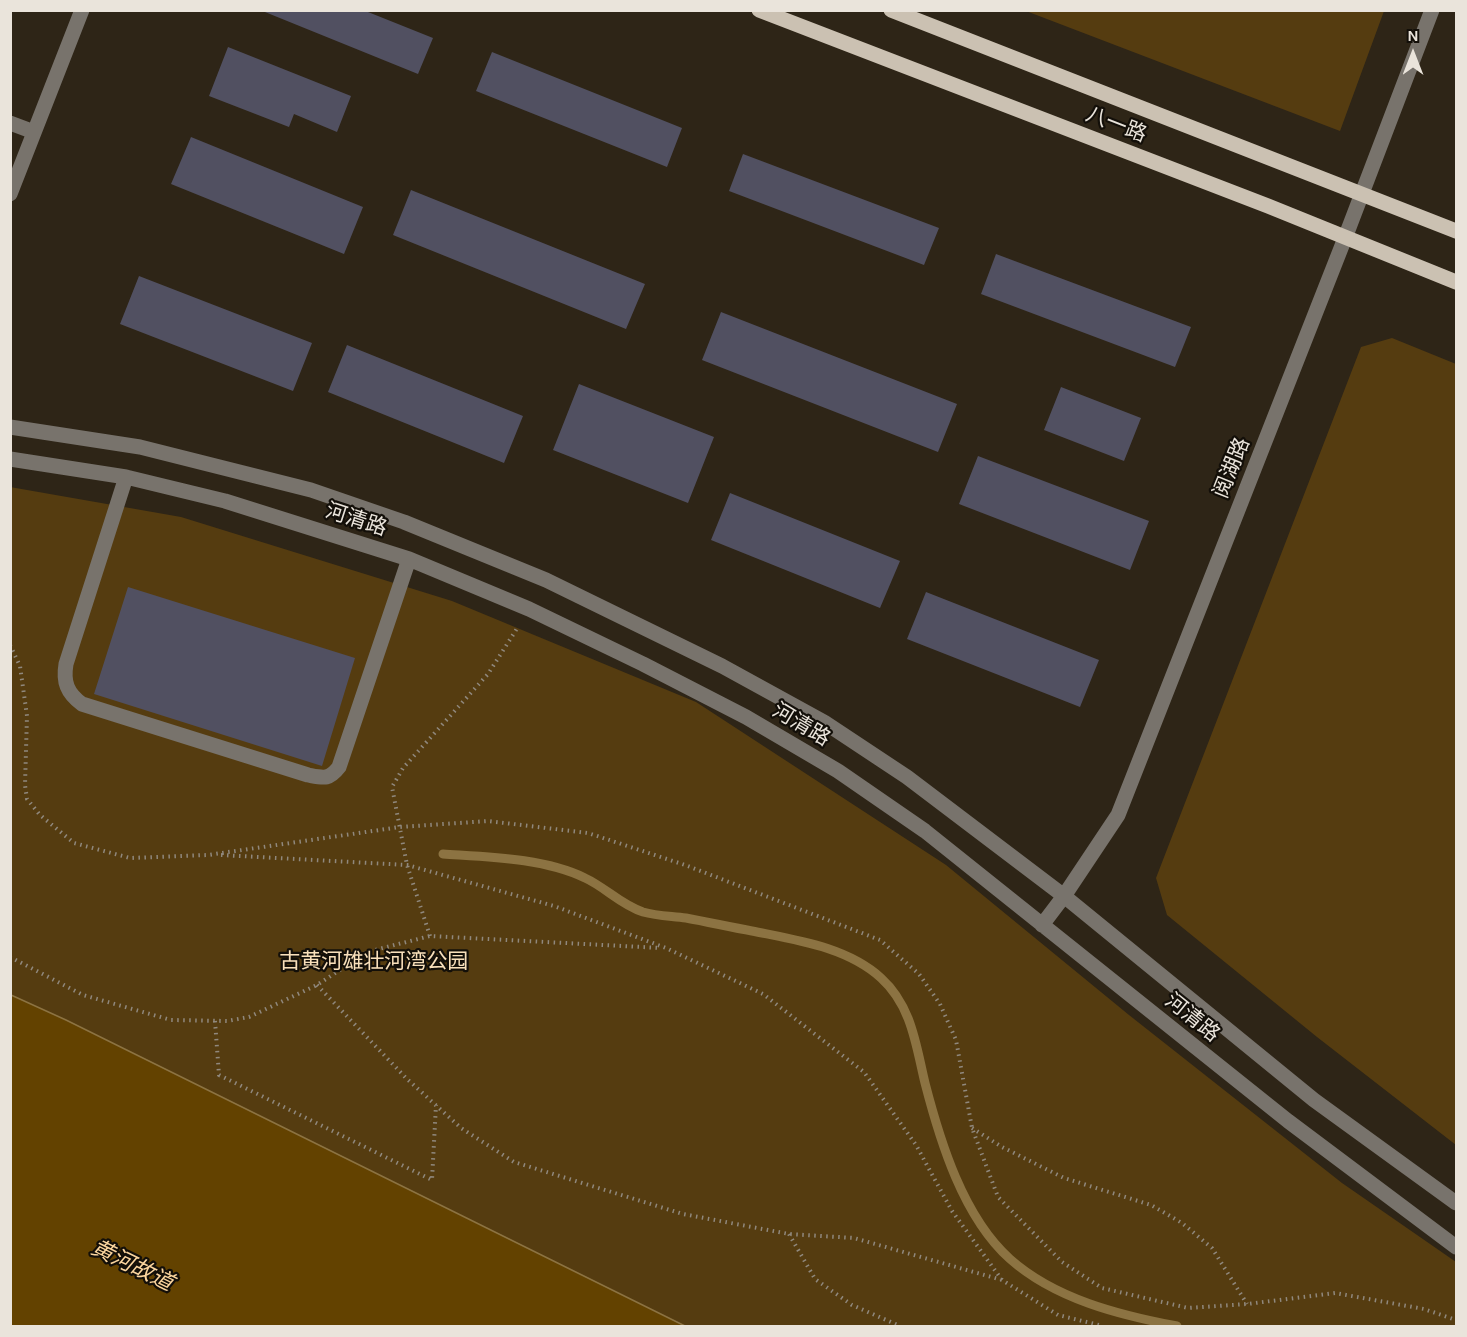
<!DOCTYPE html>
<html>
<head>
<meta charset="utf-8">
<style>
	body { margin:0 }
	#map { position:relative; width:1467px; height:1337px; overflow:hidden; background:#2e2517; font-family:Karla,sans-serif }
	canvas { display:block }
	.frame { position:absolute; inset:0; border:12px solid #eae4db; pointer-events:none }
	.north { position:absolute; left:1383px; top:24px; width:60px; height:60px; -webkit-text-stroke:4px #130f09; paint-order:stroke; rotate:0deg; font-size:16px; font-weight:700; line-height:24px; text-align:center; color:#eae4db }
	.north::after { content:''; display:block; margin:auto; width:21px; height:27px; background:#eae4db; clip-path:polygon(50% 0,100% 100%,50% 72%,0 100%) }
</style>
</head>
<body>
<div id="map">
<canvas width="1467" height="1337"></canvas>
<div class="frame"></div>
<div class="north">N</div>
</div>
<script>
const c = document.querySelector('canvas').getContext('2d');
c.lineJoin = 'round';
function paint(path, color) { c.fillStyle = color; c.fill(path, 'evenodd'); }
function trace(path, color, width, dash) { c.strokeStyle = color; c.lineWidth = width; c.lineCap = dash ? 'butt' : 'round'; c.setLineDash(dash || []); c.stroke(path); }
function label(font, color, halo, rows, align = 'center') {
  c.font = font + ' Karla,"Noto Sans SC",sans-serif'; c.lineWidth = 4.5; c.setLineDash([]); c.textBaseline = 'middle'; c.strokeStyle = halo; c.fillStyle = color; for (const [text, x, y, turn = 0] of rows) {
    c.save(); c.translate(x, y); c.rotate((+turn || 0) * Math.PI / 180); c.textAlign = isNaN(turn) ? turn : align; if (halo) c.strokeText(text, 0, 0); c.fillText(text, 0, 0); c.restore();
  }
}
paint(new Path2D(`
	M 1026,11 L 1384,10 L 1384,11 L 1340,131 Z
	M 1392,338 L 1456,364 L 1456,1145 L 1317,1037 L 1167,915 L 1156,878 L 1361,347 Z
	M 10,487 L 181,517 L 452,601 L 696,702 L 946,865 L 1129,1015 L 1342,1183 L 1456,1262 L 1456,1326 L 11,1326 Z`), '#553c10');
const water = new Path2D(`
	M 11,995 L 66,1020 L 685,1326 L 11,1326 Z`);
paint(water, '#634200');
trace(water, '#8c7342', 1.5);
trace(new Path2D(`
	M 443,854 C 488,857 544,858 585,878 C 605,887 621,905 643,912 C 657,916 671,916 686,918 C 708,922 730,927 752,931 C 796,940 847,947 881,978 C 912,1006 916,1046 925,1083 C 940,1141 963,1217 1010,1259 C 1055,1299 1119,1315 1177,1326`), '#8c7342', 9);
paint(new Path2D(`
	M 260,10 L 363,10 L 433,38 L 418,74 Z
	M 228,47 L 351,96 L 337,132 L 294,114 L 289,127 L 209,96 Z
	M 492,52 L 682,128 L 667,167 L 476,91 Z
	M 191,137 L 363,207 L 344,254 L 171,184 Z
	M 743,154 L 939,228 L 924,265 L 729,191 Z
	M 411,190 L 645,284 L 626,329 L 393,235 Z
	M 996,254 L 1191,327 L 1175,367 L 981,294 Z
	M 139,276 L 312,343 L 293,391 L 120,324 Z
	M 721,312 L 957,404 L 938,452 L 702,360 Z
	M 347,345 L 523,416 L 504,463 L 328,392 Z
	M 579,384 L 714,437 L 688,503 L 553,450 Z
	M 1061,387 L 1141,418 L 1124,461 L 1044,430 Z
	M 978,456 L 1149,521 L 1130,570 L 959,504 Z
	M 730,493 L 900,561 L 880,608 L 711,540 Z
	M 128,587 L 355,658 L 322,766 L 94,694 Z
	M 926,592 L 1099,660 L 1080,707 L 907,639 Z`), '#515061');
trace(new Path2D(`
	M 10,645 L 20,666 L 27,716 L 25,785 L 27,799 L 40,815 L 74,843 L 130,858 L 208,855 L 400,827 L 488,821 L 588,833 L 685,865 L 880,940 L 919,974 L 940,1004 L 956,1040 L 972,1128 L 998,1197 L 1062,1262 L 1102,1288 L 1188,1308 L 1247,1304 L 1335,1293 L 1424,1309 L 1456,1320
	M 221,855 L 407,865 L 554,906 L 666,948 L 763,994 L 864,1072 L 916,1145 L 952,1211 L 1002,1280 L 1058,1315 L 1103,1326
	M 430,936 L 407,865 L 392,787 L 403,768 L 488,674 L 518,627
	M 10,957 L 83,995 L 171,1020 L 227,1021 L 249,1017 L 317,985 L 367,952 L 430,936 L 661,948
	M 317,985 L 407,1079 L 461,1128 L 514,1162 L 683,1214 L 789,1234 L 854,1238 L 1002,1280
	M 215,1021 L 219,1075 L 432,1180 L 436,1105
	M 972,1128 L 1002,1147 L 1064,1178 L 1151,1205 L 1182,1223 L 1212,1248 L 1247,1304
	M 789,1234 L 815,1279 L 852,1305 L 900,1326`), '#90887d', 4, [1.5, 4.5]);
trace(new Path2D(`
	M 10,123 L 34,132
	M 10,194 L 82,10
	M 10,427 L 140,447 L 311,490 L 404,522 L 546,580 L 722,666 L 824,722 L 907,777 L 1064,896 L 1314,1100 L 1456,1203
	M 10,459 L 126,477 L 225,501 L 409,559 L 529,609 L 643,664 L 746,717 L 838,771 L 925,831 L 1288,1121 L 1456,1247
	M 126,477 L 66,664 C 63,682 67,693 82,704 L 308,775 C 324,778 329,780 339,767 L 409,559
	M 1042,925 L 1064,896 L 1118,815 L 1345,238 L 1432,10`), '#78736c', 15);
trace(new Path2D(`
	M 759,10 L 1268,206 L 1456,282
	M 891,10 L 1456,231`), '#cbc1b2', 15);
label('21px', '#eae4db', '#130f09', [
	["八一路",1116,125,21],
	["阅湖路",1232,468,-68],
	["河清路",356,520,18],
	["河清路",801,725,31],
	["河清路",1192,1018,39]
]);
label('21px', '#f9e0bb', '#130f09', [
	["古黄河雄壮河湾公园",374,962]
]);
label('italic 22px', '#fbd59e', '#130f09', [
	["黄河故道",132,1266,26]
]);
</script>
</body>
</html>
